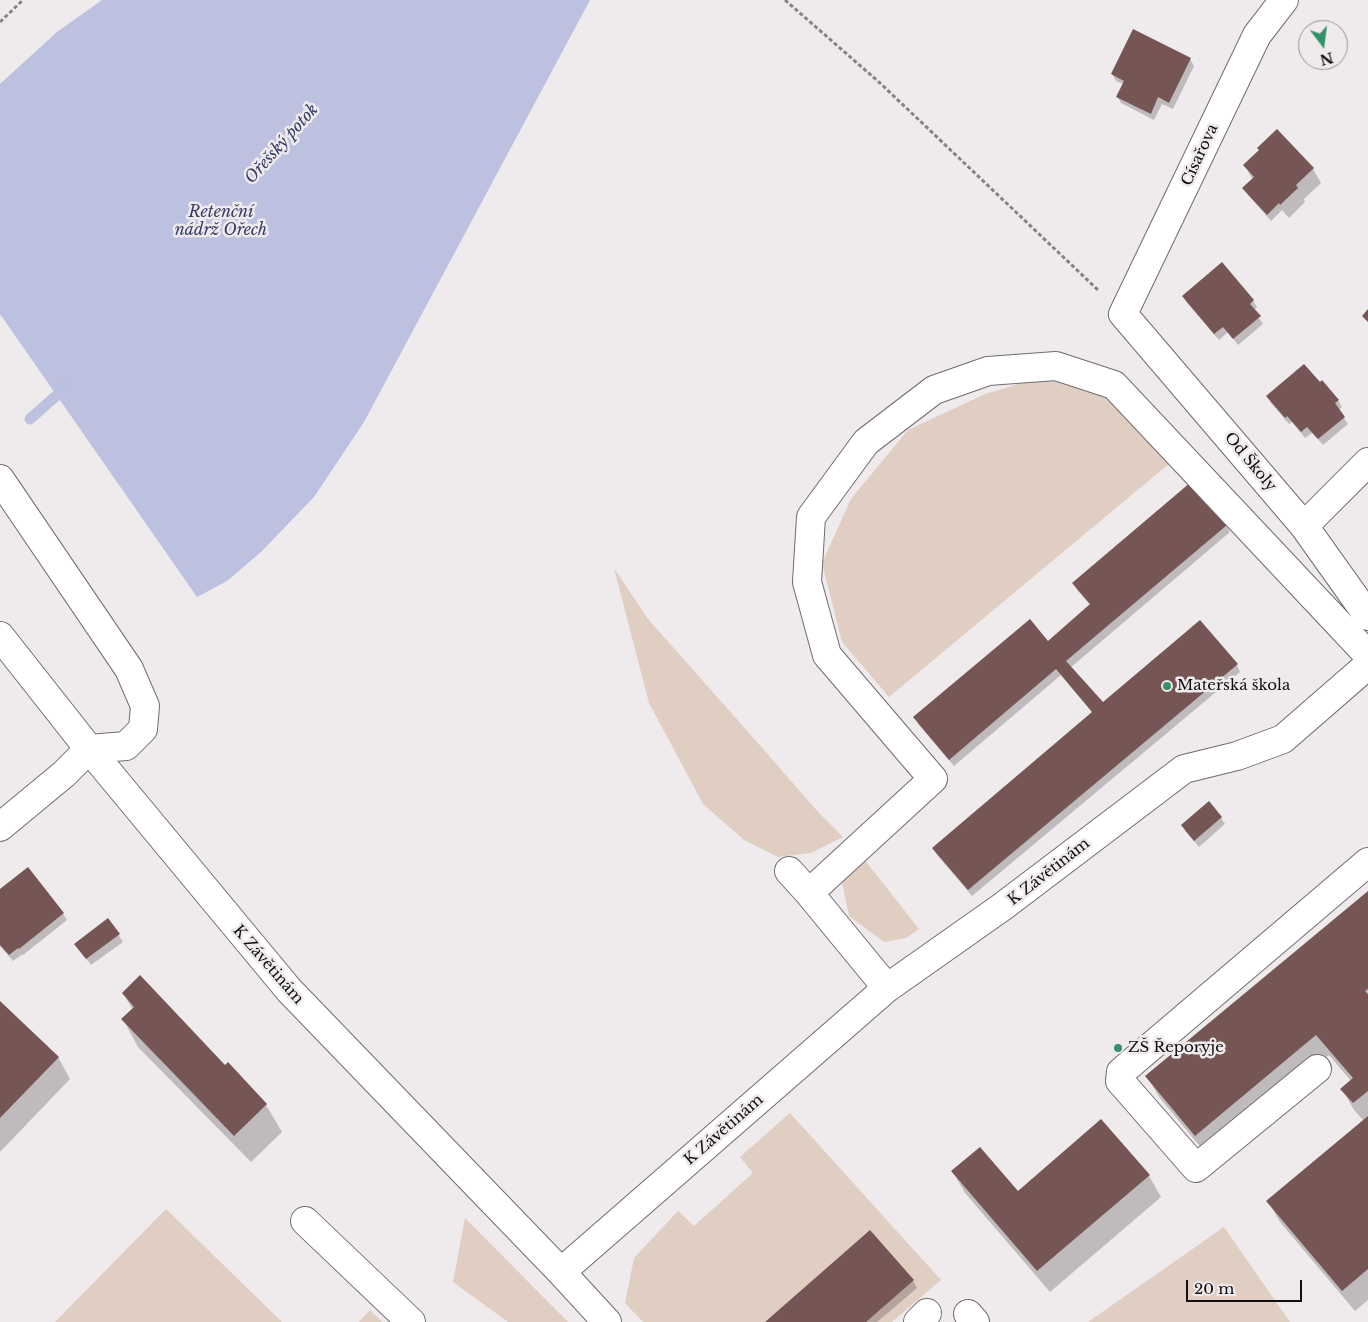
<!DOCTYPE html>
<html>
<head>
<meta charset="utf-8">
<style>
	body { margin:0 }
	#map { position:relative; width:1368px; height:1322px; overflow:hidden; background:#efeaec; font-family:"Libre Baskerville",serif }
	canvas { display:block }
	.north { position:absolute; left:1298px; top:20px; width:50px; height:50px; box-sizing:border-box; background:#efeaec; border:1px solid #969294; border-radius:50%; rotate:165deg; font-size:14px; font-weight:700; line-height:20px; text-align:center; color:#100e0f }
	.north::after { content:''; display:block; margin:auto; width:18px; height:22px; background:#349168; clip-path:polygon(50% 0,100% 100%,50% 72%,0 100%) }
	.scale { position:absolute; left:1186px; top:1280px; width:116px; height:22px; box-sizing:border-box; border:2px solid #100e0f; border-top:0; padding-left:6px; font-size:15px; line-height:18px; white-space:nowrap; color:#100e0f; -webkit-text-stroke:4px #efeaec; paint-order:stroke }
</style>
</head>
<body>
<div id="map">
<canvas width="1368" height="1322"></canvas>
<div class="north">N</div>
<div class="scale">20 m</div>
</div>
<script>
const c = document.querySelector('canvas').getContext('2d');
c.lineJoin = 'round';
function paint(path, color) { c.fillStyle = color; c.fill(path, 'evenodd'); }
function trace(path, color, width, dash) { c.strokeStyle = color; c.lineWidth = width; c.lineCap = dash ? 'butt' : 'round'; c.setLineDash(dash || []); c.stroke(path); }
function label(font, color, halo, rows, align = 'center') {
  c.font = font + ' "Libre Baskerville",serif'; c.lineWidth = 5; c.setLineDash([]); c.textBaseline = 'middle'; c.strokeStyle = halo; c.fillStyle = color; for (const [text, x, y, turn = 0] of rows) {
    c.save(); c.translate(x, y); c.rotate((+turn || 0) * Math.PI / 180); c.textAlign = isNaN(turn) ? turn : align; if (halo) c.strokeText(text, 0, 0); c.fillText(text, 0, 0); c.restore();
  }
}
paint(new Path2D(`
	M 1042,377 L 1117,401 L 1170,463 L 889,697 L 842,642 L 822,563 L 851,499 L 908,430 L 985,394 Z
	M 614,568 L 648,619 L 742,725 L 819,813 L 843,837 L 811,853 L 778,857 L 744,840 L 703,804 L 649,703 Z
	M 864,859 L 919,929 L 906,938 L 884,942 L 849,916 L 842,882 Z
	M 790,1113 L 941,1280 L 892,1322 L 643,1322 L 625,1303 L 634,1258 L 678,1211 L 694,1226 L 753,1173 L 740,1157 Z
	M 166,1209 L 282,1322 L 55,1322 Z
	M 465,1218 L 568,1322 L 508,1322 L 453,1282 Z
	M 1224,1227 L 1290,1322 L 1088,1322 Z
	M 370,1310 L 382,1322 L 359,1322 Z`), '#e1cec2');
paint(new Path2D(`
	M 102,0 L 590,0 L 364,422 L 314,497 L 261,552 L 227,581 L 197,597 L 0,314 L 0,84 L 57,32 Z`), '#bbc1df');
paint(new Path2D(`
	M 1190,59 L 1194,66 L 1173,109 L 1162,104 L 1154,120 L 1121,103 L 1118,97 L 1123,84 L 1116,81 L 1112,74 Z
	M 1245,166 L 1313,169 L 1321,183 L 1304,199 L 1305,202 L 1289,218 L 1282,210 L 1271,221 L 1248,195 L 1244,189 L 1253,180 Z
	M 1222,263 L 1253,301 L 1257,307 L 1254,310 L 1263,324 L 1238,345 L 1228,332 L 1219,340 L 1187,303 L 1183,296 Z
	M 1267,396 L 1338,400 L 1342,407 L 1338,410 L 1348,424 L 1323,445 L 1312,433 L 1305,438 L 1292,422 L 1289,424 L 1271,403 Z
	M 1226,526 L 1230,532 L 1070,668 L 1103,704 L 1237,665 L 1240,672 L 972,896 L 937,855 L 933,848 L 1093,713 L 1061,675 L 954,766 L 918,724 L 915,717 L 1048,642 L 1091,606 L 1077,590 L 1074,583 Z
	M 1221,818 L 1225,824 L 1199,847 L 1186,832 L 1182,825 Z
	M 27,869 L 63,914 L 67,920 L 23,955 L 23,954 L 13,961 L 0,946 L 0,891 Z
	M 1368,893 L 1368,1300 L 1355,1311 L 1280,1222 L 1268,1201 L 1364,1121 L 1354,1110 L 1342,1089 L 1351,1081 L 1329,1055 L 1208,1156 L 1159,1097 L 1147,1076 Z
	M 108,920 L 123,942 L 91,965 L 80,951 Z
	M 123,993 L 225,1066 L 228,1064 L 266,1105 L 282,1132 L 251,1162 L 138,1047 L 123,1019 L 133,1010 Z
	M 0,1003 L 58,1057 L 70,1079 L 0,1152 Z
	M 953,1172 L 1018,1192 L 1149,1176 L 1161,1197 L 1050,1292 L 965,1193 Z
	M 913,1281 L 917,1288 L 877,1322 L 767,1322 Z`), '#0003');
trace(new Path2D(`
	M 30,419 L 57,395 L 66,385`), '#bbc1df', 11);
paint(new Path2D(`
	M 1133,29 L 1191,58 L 1169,103 L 1158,97 L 1151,114 L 1116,97 L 1124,81 L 1111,74 Z
	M 1277,129 L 1314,168 L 1296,185 L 1298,188 L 1280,205 L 1279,203 L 1267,215 L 1242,188 L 1254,177 L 1243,165 L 1259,150 L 1257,148 Z
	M 1222,262 L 1254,300 L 1250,304 L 1261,316 L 1233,339 L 1223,327 L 1214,334 L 1182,296 Z
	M 1368,309 L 1368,322 L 1362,316 Z
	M 1304,364 L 1320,382 L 1322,380 L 1339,400 L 1335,403 L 1345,417 L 1318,439 L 1307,427 L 1301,432 L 1287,416 L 1285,418 L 1266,396 Z
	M 1191,482 L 1227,525 L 1066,661 L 1103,702 L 1200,620 L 1238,664 L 968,890 L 932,848 L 1092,712 L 1056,669 L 949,760 L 913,717 L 1030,619 L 1048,641 L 1090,604 L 1072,583 Z
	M 1209,801 L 1222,817 L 1194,841 L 1181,825 Z
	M 28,867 L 64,913 L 19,949 L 18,948 L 9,955 L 0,945 L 0,889 Z
	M 1368,891 L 1368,989 L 1365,991 L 1368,994 L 1368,1091 L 1353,1103 L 1340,1089 L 1353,1078 L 1316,1035 L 1195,1136 L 1145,1076 Z
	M 108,918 L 120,934 L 86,959 L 74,944 Z
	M 140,975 L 225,1065 L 228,1062 L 267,1104 L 234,1136 L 121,1019 L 134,1007 L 122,993 Z
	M 0,1001 L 59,1057 L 0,1118 Z
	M 1368,1116 L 1368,1269 L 1342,1291 L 1266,1201 Z
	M 1101,1119 L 1150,1175 L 1037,1271 L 951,1171 L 980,1147 L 1018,1191 Z
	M 870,1230 L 914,1280 L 866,1322 L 765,1322 Z`), '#765655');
const minor = new Path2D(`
	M 1284,0 L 1257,35 L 1123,314 L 1304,526 L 1368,616
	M 0,479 L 129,669 L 145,706 L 143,729 L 126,746 L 89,749 L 64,774 L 0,827
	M 1304,526 L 1368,462
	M 0,636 L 89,749 L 289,990 L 561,1272 L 607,1322
	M 789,871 L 809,893 L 887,988
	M 809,893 L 933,779 L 827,655 L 807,582 L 811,517 L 866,442 L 934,390 L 988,371 L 1056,366 L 1114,385 L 1368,655
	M 1317,1069 L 1196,1168 L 1120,1081 L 1121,1072 L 1368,862
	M 305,1221 L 411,1322
	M 561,1272 L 887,988 L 1002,907 L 1184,769 L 1237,756 L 1283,739 L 1368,665
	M 968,1314 L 975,1322
	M 918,1322 L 927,1313`);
trace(minor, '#716c6e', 30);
trace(new Path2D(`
	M 785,0 L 880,83 L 1098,290
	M 0,22 L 23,0`), '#878385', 3, [4, 2.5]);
trace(minor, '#fff', 28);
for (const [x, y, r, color] of [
	[1167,686,5,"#349168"],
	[1118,1048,5,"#349168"]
]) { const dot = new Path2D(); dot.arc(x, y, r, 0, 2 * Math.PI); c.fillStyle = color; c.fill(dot); trace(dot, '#efeaec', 2); }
label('15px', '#100e0f', '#efeaec', [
	["Císařova",1200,155,-65],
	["Od Školy",1250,462,50],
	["K Závětinám",1049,872,-38],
	["K Závětinám",268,965,49],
	["K Závětinám",724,1130,-41]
]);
label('15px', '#100e0f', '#efeaec', [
	["Mateřská škola",1177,686],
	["ZŠ Řeporyje",1128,1048]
], 'left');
label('italic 16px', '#363c66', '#efeaec', [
	["Ořešský potok",282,144,-48],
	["Retenční",221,212],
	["nádrž Ořech",221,230]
]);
</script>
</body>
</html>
